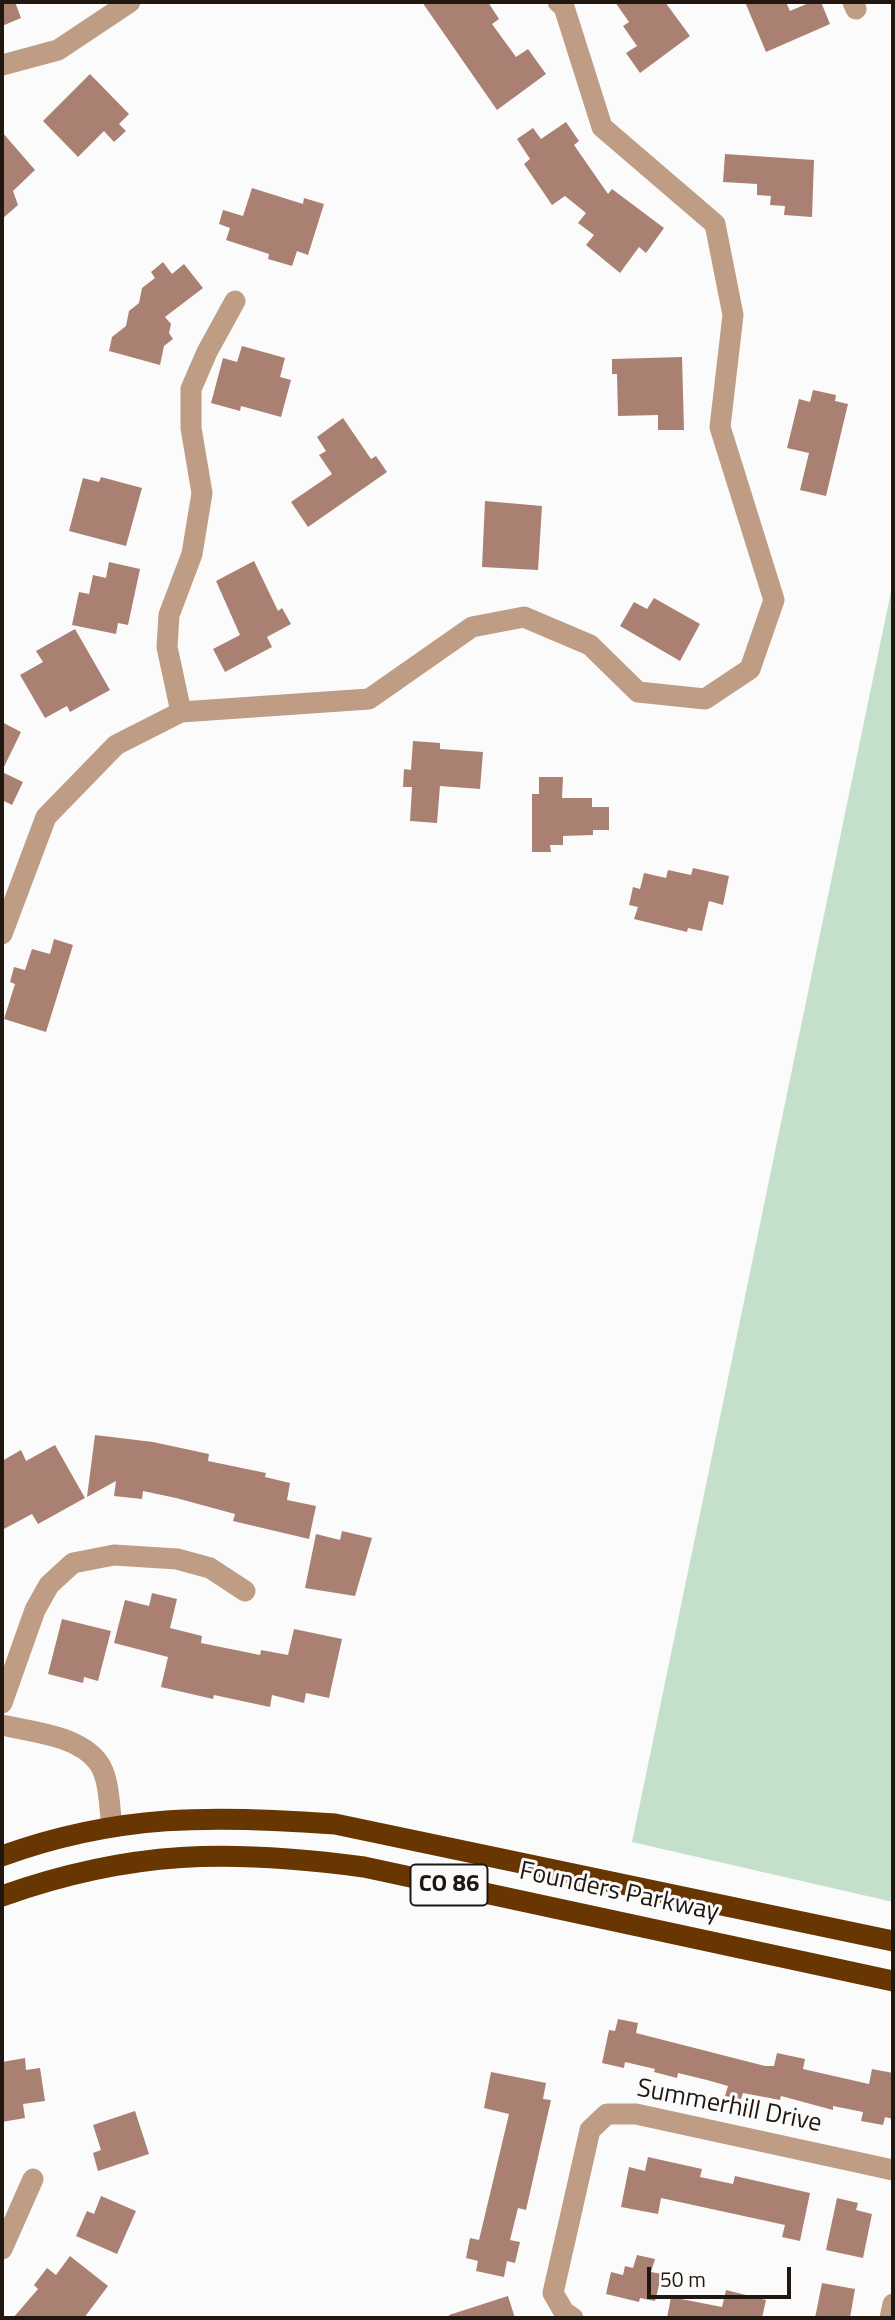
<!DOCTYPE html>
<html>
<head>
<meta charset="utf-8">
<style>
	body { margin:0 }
	#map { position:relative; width:895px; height:2320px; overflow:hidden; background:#fbfbfb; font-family:"Titillium Web",sans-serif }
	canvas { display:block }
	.frame { position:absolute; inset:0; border:4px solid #201810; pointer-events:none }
	.scale { position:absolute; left:647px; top:2267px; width:144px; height:32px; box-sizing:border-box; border:4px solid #201810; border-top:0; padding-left:9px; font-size:21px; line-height:24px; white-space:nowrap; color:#201810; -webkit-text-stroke:5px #fbfbfb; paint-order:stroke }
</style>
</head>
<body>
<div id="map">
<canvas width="895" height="2320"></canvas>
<div class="frame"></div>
<div class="scale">50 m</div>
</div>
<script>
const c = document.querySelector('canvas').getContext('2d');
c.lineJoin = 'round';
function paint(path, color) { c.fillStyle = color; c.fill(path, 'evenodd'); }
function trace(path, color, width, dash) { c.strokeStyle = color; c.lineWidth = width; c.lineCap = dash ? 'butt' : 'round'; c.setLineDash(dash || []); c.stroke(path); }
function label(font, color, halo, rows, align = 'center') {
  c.font = font + ' "Titillium Web",sans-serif'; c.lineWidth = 6; c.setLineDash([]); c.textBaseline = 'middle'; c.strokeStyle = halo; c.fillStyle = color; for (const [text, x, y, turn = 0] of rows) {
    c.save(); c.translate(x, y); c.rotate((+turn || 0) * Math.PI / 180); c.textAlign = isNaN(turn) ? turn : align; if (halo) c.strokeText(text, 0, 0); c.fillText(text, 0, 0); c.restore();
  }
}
paint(new Path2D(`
	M 893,582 L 893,1902 L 632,1842 Z`), '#c4e0ca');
paint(new Path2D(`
	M 2,2 L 15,2 L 21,18 L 2,26 Z
	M 422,2 L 488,2 L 499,19 L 492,24 L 516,57 L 528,49 L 546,74 L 497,110 Z
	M 615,2 L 665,2 L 690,36 L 640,73 L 626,53 L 637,46 L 623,26 L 629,22 Z
	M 745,2 L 786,2 L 790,11 L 811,2 L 821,2 L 830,24 L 766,52 Z
	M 90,74 L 129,114 L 119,124 L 126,131 L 114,142 L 104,131 L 78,157 L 43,121 Z
	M 566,122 L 579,141 L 574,145 L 608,194 L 612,189 L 664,228 L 646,253 L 639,247 L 620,273 L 586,245 L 594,235 L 578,223 L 586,213 L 565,196 L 552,205 L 524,164 L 530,159 L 517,139 L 533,128 L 541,139 Z
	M 2,132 L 35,170 L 13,191 L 18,205 L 2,219 Z
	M 725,154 L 814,160 L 812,217 L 784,215 L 785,206 L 770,205 L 771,196 L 757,195 L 757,184 L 723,182 Z
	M 252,188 L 303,204 L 304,198 L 324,204 L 308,255 L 297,251 L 292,266 L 268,259 L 269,254 L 226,240 L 230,228 L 219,224 L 223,210 L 243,216 Z
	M 163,262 L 172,274 L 184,264 L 203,288 L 165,317 L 171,324 L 169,333 L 173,339 L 164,346 L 160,365 L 109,351 L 112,337 L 126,326 L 129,311 L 139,303 L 142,288 L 155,278 L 151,272 Z
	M 242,346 L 285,358 L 280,377 L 291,380 L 281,417 L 241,406 L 240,411 L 211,403 L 223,358 L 237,362 Z
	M 682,357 L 684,430 L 658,430 L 658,415 L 618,416 L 617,374 L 612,374 L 612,359 Z
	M 813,390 L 836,395 L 835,401 L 848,404 L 826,496 L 800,490 L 809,453 L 787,448 L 799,399 L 810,402 Z
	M 343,418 L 371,459 L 376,456 L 387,472 L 308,527 L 291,502 L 332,474 L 319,455 L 326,451 L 317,437 Z
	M 101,477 L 142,488 L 126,546 L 69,531 L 83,478 L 99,482 Z
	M 485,501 L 542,506 L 538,570 L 482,567 Z
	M 254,561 L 278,611 L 282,608 L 291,624 L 267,637 L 272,647 L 225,672 L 213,649 L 240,635 L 216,581 Z
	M 109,562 L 140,569 L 128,625 L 118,623 L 116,634 L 72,625 L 79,592 L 89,594 L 93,575 L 106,578 Z
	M 654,598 L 700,624 L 680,661 L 620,626 L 634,602 L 647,609 Z
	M 75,629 L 110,690 L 70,712 L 67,706 L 45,718 L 20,675 L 43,662 L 36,651 Z
	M 2,722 L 21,732 L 2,771 Z
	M 413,741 L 440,743 L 440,749 L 483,752 L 480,789 L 440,786 L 437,823 L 410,821 L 412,787 L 403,787 L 404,769 L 411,770 Z
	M 2,772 L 23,782 L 12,805 L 2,800 Z
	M 539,777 L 563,777 L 562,798 L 592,798 L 592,807 L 609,807 L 609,830 L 593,830 L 593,835 L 563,836 L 563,845 L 550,845 L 551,852 L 532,852 L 532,794 L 539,794 Z
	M 693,868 L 729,876 L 723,905 L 709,901 L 702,931 L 688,928 L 687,932 L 634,919 L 638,907 L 629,905 L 633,887 L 640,889 L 644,873 L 666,878 L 668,870 L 691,875 Z
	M 54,939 L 73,945 L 46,1032 L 4,1019 L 15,984 L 10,982 L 14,967 L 25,970 L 32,949 L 50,954 Z
	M 95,1435 L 153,1442 L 209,1454 L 208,1461 L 266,1473 L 265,1477 L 290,1483 L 287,1500 L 316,1506 L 309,1539 L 233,1521 L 235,1514 L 176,1498 L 143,1491 L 142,1499 L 114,1496 L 116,1481 L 87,1497 Z
	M 55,1445 L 85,1498 L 38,1524 L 32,1514 L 2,1530 L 2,1461 L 21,1450 L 26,1461 Z
	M 342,1531 L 372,1538 L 355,1596 L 305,1588 L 316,1534 L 340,1540 Z
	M 152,1593 L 177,1599 L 170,1628 L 202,1636 L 201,1643 L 260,1655 L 261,1650 L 288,1655 L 294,1629 L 342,1639 L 329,1698 L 306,1693 L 304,1703 L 272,1695 L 270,1707 L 214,1695 L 213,1699 L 161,1687 L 168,1657 L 114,1643 L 125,1600 L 149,1606 Z
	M 62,1619 L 111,1631 L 98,1681 L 84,1677 L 83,1683 L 48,1674 Z
	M 618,2019 L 638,2023 L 636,2033 L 765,2066 L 774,2066 L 777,2053 L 805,2059 L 803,2069 L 869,2084 L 872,2069 L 893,2073 L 893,2119 L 885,2117 L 883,2125 L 861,2121 L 863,2112 L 833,2106 L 833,2110 L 781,2096 L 780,2100 L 743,2093 L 741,2099 L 725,2096 L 728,2086 L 707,2080 L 678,2073 L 677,2078 L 654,2072 L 655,2069 L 625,2062 L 624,2068 L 602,2063 L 609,2030 L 615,2031 Z
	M 25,2058 L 26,2070 L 40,2068 L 45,2101 L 23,2104 L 25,2118 L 2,2122 L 2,2062 Z
	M 491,2072 L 546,2083 L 543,2099 L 551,2100 L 526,2210 L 518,2208 L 510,2240 L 520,2242 L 515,2263 L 507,2261 L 504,2277 L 476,2271 L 478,2261 L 466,2258 L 470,2238 L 479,2240 L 509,2114 L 484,2108 Z
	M 135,2111 L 149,2154 L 98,2171 L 93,2153 L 101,2150 L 93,2125 Z
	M 648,2157 L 702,2169 L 700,2177 L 733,2184 L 735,2176 L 810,2193 L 800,2241 L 782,2237 L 785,2225 L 661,2198 L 658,2214 L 621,2207 L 629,2167 L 645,2171 Z
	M 101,2196 L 136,2211 L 117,2254 L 76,2236 L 87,2211 L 94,2214 Z
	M 837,2198 L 858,2203 L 856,2210 L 872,2214 L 863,2258 L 826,2250 Z
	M 637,2255 L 655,2259 L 651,2272 L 662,2274 L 655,2301 L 640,2298 L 639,2302 L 606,2294 L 611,2272 L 623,2275 L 625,2266 L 633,2268 Z
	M 70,2256 L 108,2286 L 84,2318 L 13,2318 L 38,2289 L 34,2285 L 47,2268 L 56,2275 Z
	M 822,2283 L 855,2289 L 850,2318 L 815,2318 Z
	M 726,2290 L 766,2300 L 762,2318 L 667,2318 L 671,2297 L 722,2307 Z
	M 508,2296 L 515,2318 L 449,2318 L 449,2315 Z`), '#aa8072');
trace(new Path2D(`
	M 853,2 L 856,9
	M 2,65 L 58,50 L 130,2
	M 181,712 L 167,647 L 169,615 L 192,554 L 202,493 L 191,428 L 191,389 L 207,352 L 235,301
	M 2,934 L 46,817 L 116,745 L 181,712 L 369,699 L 472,627 L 524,617 L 590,645 L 638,692 L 705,699 L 750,669 L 774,600 L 720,427 L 733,315 L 715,224 L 602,127 L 564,7 L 558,2
	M 2,1703 L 35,1610 L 49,1585 L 73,1563 L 114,1555 L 177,1559 L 210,1568 L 245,1591
	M 2,1725 C 32,1732 77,1735 98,1762 C 110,1778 109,1807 112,1826
	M 2,2249 L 33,2179
	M 573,2318 L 564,2312 L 553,2293 L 590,2130 L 607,2114 L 636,2114 L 893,2170
	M 890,2318 L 893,2304`), '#be9d84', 21);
trace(new Path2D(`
	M 2,1856 C 117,1814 214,1815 335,1824 L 893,1941
	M 2,1896 C 131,1850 230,1849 364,1867 L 893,1981`), '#683600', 21);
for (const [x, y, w] of [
	[449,1885,77]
]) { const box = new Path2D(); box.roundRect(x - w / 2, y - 20.5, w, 41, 5); c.fillStyle = '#fbfbfb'; c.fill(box); trace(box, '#201810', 2); }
label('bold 24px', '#201810', null, [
	["CO 86",449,1885]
]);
label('26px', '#201810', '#fbfbfb', [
	["Founders Parkway",619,1893,12],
	["Summerhill Drive",729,2107,11]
]);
</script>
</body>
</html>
